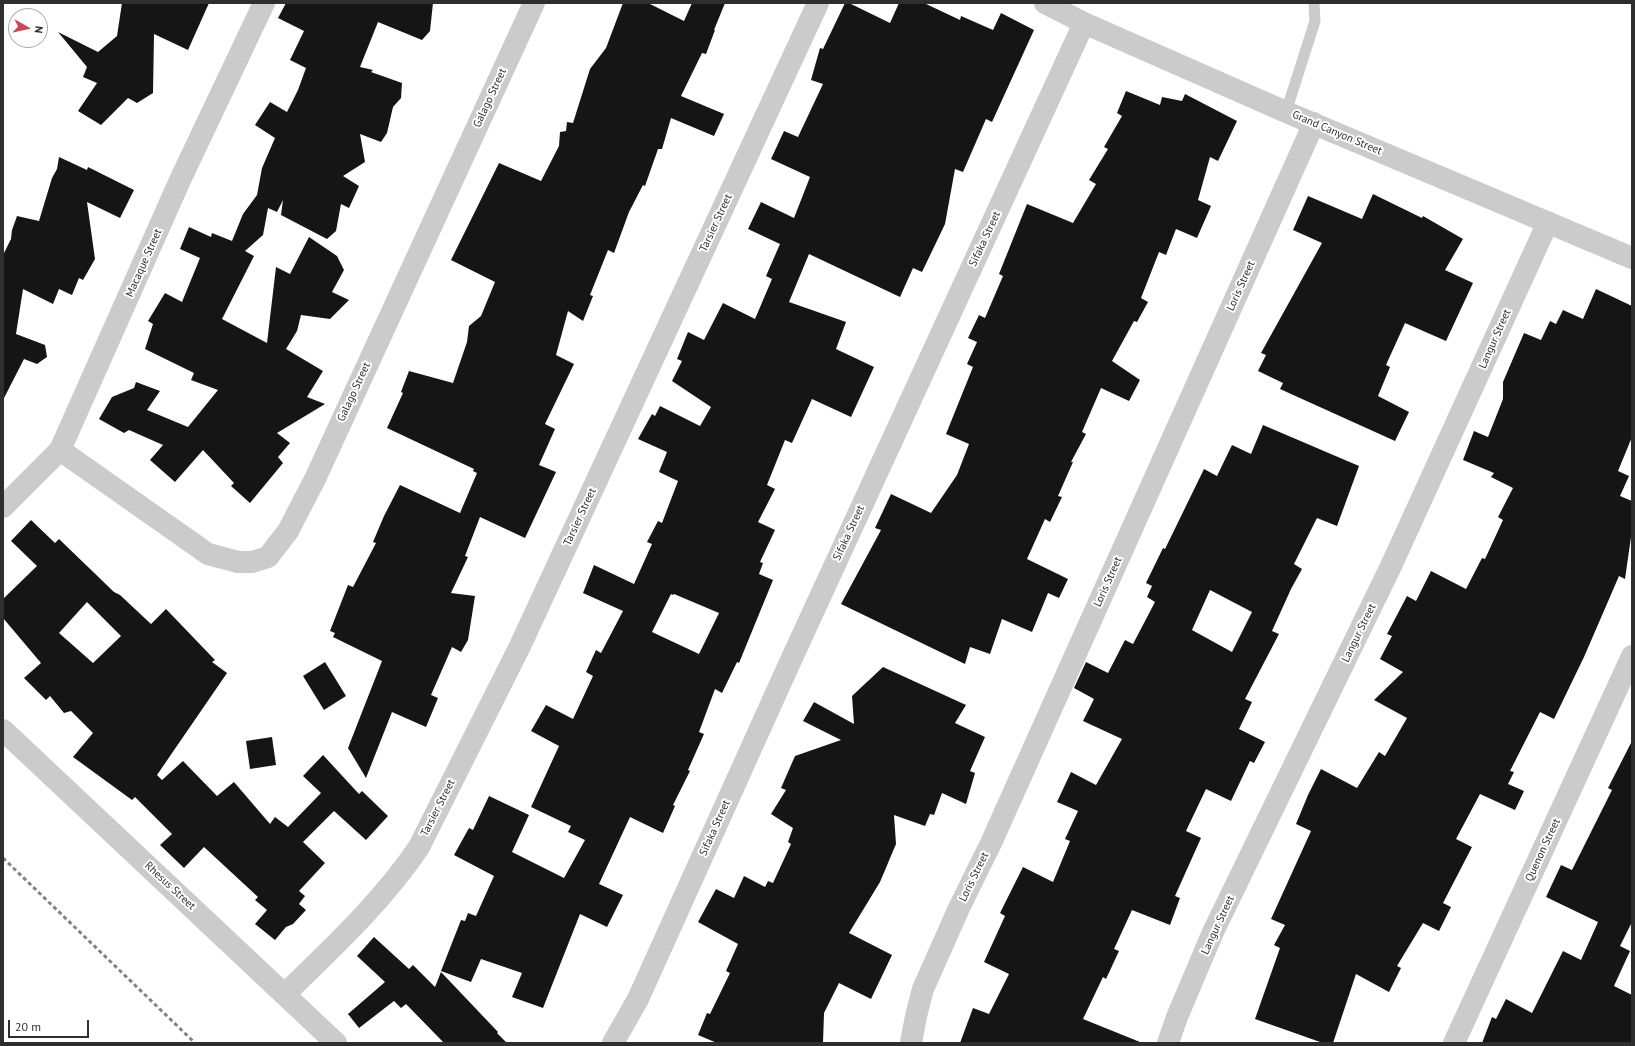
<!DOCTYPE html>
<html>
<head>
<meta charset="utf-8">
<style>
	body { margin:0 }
	#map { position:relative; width:1635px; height:1046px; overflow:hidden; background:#fff; font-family:"PT Sans",sans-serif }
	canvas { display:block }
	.frame { position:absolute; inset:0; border:4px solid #2e2e2e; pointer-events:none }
	.north { position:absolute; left:8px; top:8px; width:40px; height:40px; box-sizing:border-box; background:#fff; border:1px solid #ababab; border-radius:50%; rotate:98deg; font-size:11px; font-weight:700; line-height:16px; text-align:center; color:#2e2e2e }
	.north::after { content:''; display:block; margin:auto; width:14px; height:18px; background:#d14453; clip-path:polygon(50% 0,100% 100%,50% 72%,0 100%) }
	.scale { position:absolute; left:8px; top:1020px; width:81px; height:18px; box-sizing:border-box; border:2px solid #2e2e2e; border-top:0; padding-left:5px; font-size:12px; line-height:14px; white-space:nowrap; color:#2e2e2e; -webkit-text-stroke:3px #fff; paint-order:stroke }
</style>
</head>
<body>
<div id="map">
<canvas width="1635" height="1046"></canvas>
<div class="frame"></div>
<div class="north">N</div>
<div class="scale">20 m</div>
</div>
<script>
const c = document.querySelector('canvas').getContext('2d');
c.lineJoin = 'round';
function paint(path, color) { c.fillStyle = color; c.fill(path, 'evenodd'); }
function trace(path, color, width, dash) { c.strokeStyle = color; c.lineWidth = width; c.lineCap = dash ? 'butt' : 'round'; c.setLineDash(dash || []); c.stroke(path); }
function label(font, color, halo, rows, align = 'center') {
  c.font = font + ' "PT Sans",sans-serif'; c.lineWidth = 4; c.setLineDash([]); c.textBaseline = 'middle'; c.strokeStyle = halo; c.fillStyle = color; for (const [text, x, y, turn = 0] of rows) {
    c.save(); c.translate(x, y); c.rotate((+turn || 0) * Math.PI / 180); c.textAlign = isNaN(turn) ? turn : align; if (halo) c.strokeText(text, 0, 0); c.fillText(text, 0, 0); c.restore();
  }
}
paint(new Path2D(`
	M 122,3 L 209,3 L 188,50 L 154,34 L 153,93 L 137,103 L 128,98 L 101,125 L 78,111 L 97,83 L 83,77 L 87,67 L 58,32 L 98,52 L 117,36 Z
	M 286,3 L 433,3 L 430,31 L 422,40 L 378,22 L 360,67 L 373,70 L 371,72 L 402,83 L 401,98 L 393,107 L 387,133 L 381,142 L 360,134 L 365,162 L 343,176 L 359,186 L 349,208 L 341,204 L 336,231 L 327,239 L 281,215 L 283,200 L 277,212 L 268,208 L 263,235 L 245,251 L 254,256 L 222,319 L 267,343 L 276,267 L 290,274 L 309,237 L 337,256 L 344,270 L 332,292 L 349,300 L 330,319 L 301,315 L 297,331 L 286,349 L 323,371 L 307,397 L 325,404 L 277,433 L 290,443 L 278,457 L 283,463 L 250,503 L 231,486 L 234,483 L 203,450 L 175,482 L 150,460 L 163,445 L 129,430 L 124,433 L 99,419 L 112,397 L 134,388 L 136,382 L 160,391 L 147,410 L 188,427 L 218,390 L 191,380 L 194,373 L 145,349 L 153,324 L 148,321 L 165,293 L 182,302 L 200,258 L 180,249 L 189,227 L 211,237 L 212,233 L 232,241 L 243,214 L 257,195 L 262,168 L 275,138 L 255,125 L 270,102 L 287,112 L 298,90 L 306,68 L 290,60 L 304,31 L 278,18 Z
	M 623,3 L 648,3 L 684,21 L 692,3 L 725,3 L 714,30 L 715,30 L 706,54 L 702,53 L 681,96 L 724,114 L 714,136 L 671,118 L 662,149 L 658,149 L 645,186 L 643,185 L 629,212 L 614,253 L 608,250 L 590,295 L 593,296 L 583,321 L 568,311 L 556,355 L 574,364 L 545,424 L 555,429 L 539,465 L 556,472 L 525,538 L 480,517 L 465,556 L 468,557 L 451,593 L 475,596 L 468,640 L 461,652 L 452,647 L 431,695 L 438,698 L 426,727 L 392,712 L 366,778 L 348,748 L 382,661 L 333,637 L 335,633 L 330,631 L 348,585 L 353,587 L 376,543 L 373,542 L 384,516 L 400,485 L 460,513 L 477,473 L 473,471 L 474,469 L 387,428 L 403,393 L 401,392 L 409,371 L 453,383 L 467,342 L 469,326 L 481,316 L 495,282 L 451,260 L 499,163 L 541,181 L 559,146 L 560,132 L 566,131 L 567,122 L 573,123 L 590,69 L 606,48 Z
	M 845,3 L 849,3 L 890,23 L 899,3 L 924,3 L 960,20 L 961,16 L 993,30 L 1001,13 L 1034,30 L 992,122 L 986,119 L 963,172 L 955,169 L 945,224 L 922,272 L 913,268 L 900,297 L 809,254 L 789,302 L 846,322 L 836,349 L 874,367 L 851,417 L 812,399 L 792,443 L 785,440 L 767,485 L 775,489 L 758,522 L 775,530 L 760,562 L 763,563 L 759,574 L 773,580 L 739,663 L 737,662 L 722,693 L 715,689 L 699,732 L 704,734 L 688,770 L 690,771 L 673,805 L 675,806 L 663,833 L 630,817 L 599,884 L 623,895 L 607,927 L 580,914 L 543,1008 L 512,997 L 522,973 L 481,959 L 471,982 L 441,971 L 461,920 L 465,921 L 468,913 L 476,916 L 494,876 L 454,855 L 469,828 L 473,830 L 489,796 L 529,815 L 512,852 L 564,878 L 585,840 L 568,832 L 571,826 L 531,807 L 559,746 L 531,731 L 546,705 L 573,719 L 593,676 L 586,672 L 596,650 L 601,653 L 623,611 L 583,593 L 594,565 L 634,584 L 652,544 L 647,542 L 658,521 L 662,523 L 678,481 L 659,472 L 667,452 L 638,439 L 652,414 L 655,416 L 660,406 L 700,426 L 711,407 L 672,381 L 682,361 L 677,359 L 688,332 L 704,340 L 723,303 L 755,319 L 772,279 L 766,276 L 780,244 L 748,229 L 761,202 L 794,218 L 810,177 L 771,159 L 784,131 L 798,137 L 823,84 L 811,80 L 820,48 L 823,49 ZM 671,594 L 673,595 L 674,594 L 719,613 L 699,654 L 652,632 Z
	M 1126,91 L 1160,105 L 1162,97 L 1182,101 L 1185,94 L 1237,121 L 1218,161 L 1210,157 L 1198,200 L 1211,206 L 1197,238 L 1176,229 L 1166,255 L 1159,252 L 1141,298 L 1148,302 L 1137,322 L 1134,321 L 1112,361 L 1140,380 L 1129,401 L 1101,388 L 1082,432 L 1086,434 L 1071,462 L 1073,462 L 1058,496 L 1062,497 L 1050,522 L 1045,519 L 1027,559 L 1068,579 L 1059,598 L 1048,593 L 1032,632 L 1002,619 L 990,654 L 970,647 L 965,664 L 841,604 L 881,530 L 875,528 L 891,494 L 931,513 L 957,475 L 969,444 L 946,434 L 973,367 L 967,364 L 977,342 L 968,338 L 979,315 L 985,318 L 1003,276 L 999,274 L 1027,204 L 1073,223 L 1096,184 L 1089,180 L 1108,149 L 1104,147 L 1122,116 L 1117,113 Z
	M 59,157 L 87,170 L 88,167 L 134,190 L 120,218 L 87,202 L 95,259 L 83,280 L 79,278 L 72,295 L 59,289 L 53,304 L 23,289 L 16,334 L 45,345 L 47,357 L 37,364 L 24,359 L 3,400 L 3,255 L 11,239 L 12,230 L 17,216 L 39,221 L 52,178 L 57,169 Z
	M 1373,194 L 1422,218 L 1423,216 L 1463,239 L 1445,270 L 1473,283 L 1446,341 L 1405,323 L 1386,365 L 1390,367 L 1378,396 L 1409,412 L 1395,441 L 1280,389 L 1283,383 L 1258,371 L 1266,355 L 1261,353 L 1322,243 L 1293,230 L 1308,196 L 1362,219 Z
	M 1596,289 L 1632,306 L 1632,437 L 1618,471 L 1629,476 L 1620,496 L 1632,501 L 1632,530 L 1625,579 L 1619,576 L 1584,657 L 1554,719 L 1540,712 L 1510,771 L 1514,772 L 1508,784 L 1524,791 L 1515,810 L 1480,794 L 1456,839 L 1472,847 L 1443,903 L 1451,907 L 1439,931 L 1423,923 L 1397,966 L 1401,968 L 1389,992 L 1356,974 L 1333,1043 L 1323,1043 L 1255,1019 L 1280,948 L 1274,945 L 1285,925 L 1271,919 L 1311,831 L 1296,824 L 1308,795 L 1321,769 L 1357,788 L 1379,752 L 1385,756 L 1407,718 L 1374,700 L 1403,672 L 1380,659 L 1392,636 L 1387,634 L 1407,596 L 1416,601 L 1431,571 L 1466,589 L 1482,558 L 1485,559 L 1503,520 L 1498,517 L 1513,488 L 1491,477 L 1494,473 L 1463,460 L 1474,431 L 1488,437 L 1503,399 L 1503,382 L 1524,333 L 1541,340 L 1550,321 L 1556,324 L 1563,310 L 1583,319 Z
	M 1263,425 L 1359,466 L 1337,526 L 1317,518 L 1294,564 L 1302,569 L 1291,589 L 1272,631 L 1279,634 L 1245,699 L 1252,702 L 1239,729 L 1265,742 L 1254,763 L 1250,761 L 1231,801 L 1206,789 L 1186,831 L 1201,838 L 1175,896 L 1180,898 L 1170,925 L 1132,910 L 1114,949 L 1119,951 L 1106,979 L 1103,977 L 1083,1019 L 1140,1042 L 1140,1043 L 960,1043 L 973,1008 L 989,1014 L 1009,974 L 984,962 L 1005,916 L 1000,913 L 1023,867 L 1053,882 L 1070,841 L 1065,839 L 1078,811 L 1057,802 L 1071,772 L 1096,785 L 1122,739 L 1083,721 L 1094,699 L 1074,688 L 1086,662 L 1108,673 L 1125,640 L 1133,644 L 1155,602 L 1147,597 L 1152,586 L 1146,583 L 1163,548 L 1165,549 L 1204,469 L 1217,476 L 1232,445 L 1251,454 ZM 1210,590 L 1252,612 L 1232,652 L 1192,630 Z
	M 31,520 L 55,543 L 59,539 L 114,592 L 120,595 L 151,624 L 166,609 L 215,660 L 212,662 L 227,673 L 157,775 L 162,780 L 183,761 L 217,796 L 234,782 L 270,824 L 275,817 L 288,827 L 321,793 L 303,776 L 323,755 L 359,794 L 362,791 L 388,816 L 366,840 L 334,811 L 303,842 L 325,863 L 299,891 L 305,896 L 299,904 L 306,910 L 293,924 L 286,927 L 275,940 L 255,924 L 267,910 L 255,900 L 258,897 L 204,847 L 184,868 L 160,845 L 172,834 L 135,797 L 132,800 L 73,757 L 93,733 L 71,711 L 64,713 L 50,696 L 46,700 L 24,678 L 41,663 L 3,618 L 3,599 L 37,566 L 11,541 ZM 87,602 L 121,636 L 93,663 L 59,633 Z
	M 325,662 L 346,696 L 324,710 L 303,676 Z
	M 883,667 L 966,705 L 955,723 L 985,737 L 970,771 L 975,773 L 966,804 L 942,793 L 934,815 L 930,814 L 925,826 L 894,815 L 896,844 L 880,882 L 849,933 L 892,955 L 871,999 L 839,983 L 824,1013 L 823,1043 L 717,1043 L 698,1035 L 707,1013 L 710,1014 L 730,973 L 726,971 L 738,944 L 698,922 L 716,889 L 734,898 L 744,876 L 765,887 L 768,881 L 773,883 L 791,844 L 788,842 L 793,828 L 771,814 L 786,790 L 781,788 L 795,756 L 841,740 L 803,721 L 814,702 L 854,724 L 852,696 Z
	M 272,737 L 276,765 L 250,769 L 246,741 Z
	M 1632,741 L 1632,922 L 1620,946 L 1630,951 L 1614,986 L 1632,995 L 1632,1043 L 1482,1043 L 1492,1017 L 1496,1019 L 1506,999 L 1532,1013 L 1563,951 L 1581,960 L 1598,922 L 1546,897 L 1561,865 L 1572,870 L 1612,790 L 1608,788 Z
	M 374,937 L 409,969 L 413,965 L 435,987 L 441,972 L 498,1032 L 497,1033 L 507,1043 L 444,1043 L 406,1004 L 401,1008 L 394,1001 L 359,1028 L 348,1014 L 385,982 L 357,956 Z`), '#151515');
trace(new Path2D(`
	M 1286,112 L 1315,21 L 1314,3`), '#cbcbcb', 11);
trace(new Path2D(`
	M 1045,3 L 1084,23 L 1286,112 L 1632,258
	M 60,450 L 208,554 L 238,562 L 252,562 L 268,557 L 288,531 L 315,479 L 534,3
	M 3,507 L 60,450 L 181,178 L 264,3
	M 3,730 L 336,1043
	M 285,994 C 332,948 382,902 419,847 L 520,646 L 818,3
	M 613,1043 L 638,999 L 786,671 L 1084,23
	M 911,1043 L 916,1016 L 923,989 L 959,908 L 991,843 L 1314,123
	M 1168,1043 L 1177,1017 L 1213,932 L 1391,566 L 1548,222
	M 1454,1043 L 1632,656`), '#cbcbcb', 22);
trace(new Path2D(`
	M 3,858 L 195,1043`), '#838383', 3, [4, 3]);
label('11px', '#2e2e2e', '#fff', [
	["Galago Street",490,98,-65],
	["Grand Canyon Street",1337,133,23],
	["Tarsier Street",716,223,-65],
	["Sifaka Street",985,239,-65],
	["Macaque Street",144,263,-66],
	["Loris Street",1241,286,-66],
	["Langur Street",1495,339,-66],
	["Galago Street",354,392,-65],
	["Tarsier Street",580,517,-65],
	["Sifaka Street",849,533,-65],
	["Loris Street",1108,582,-66],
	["Langur Street",1359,633,-64],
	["Tarsier Street",438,808,-63],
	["Sifaka Street",715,828,-66],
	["Quenon Street",1543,850,-65],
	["Loris Street",974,877,-64],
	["Rhesus Street",170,886,43],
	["Langur Street",1218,925,-65]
]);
</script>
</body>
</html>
